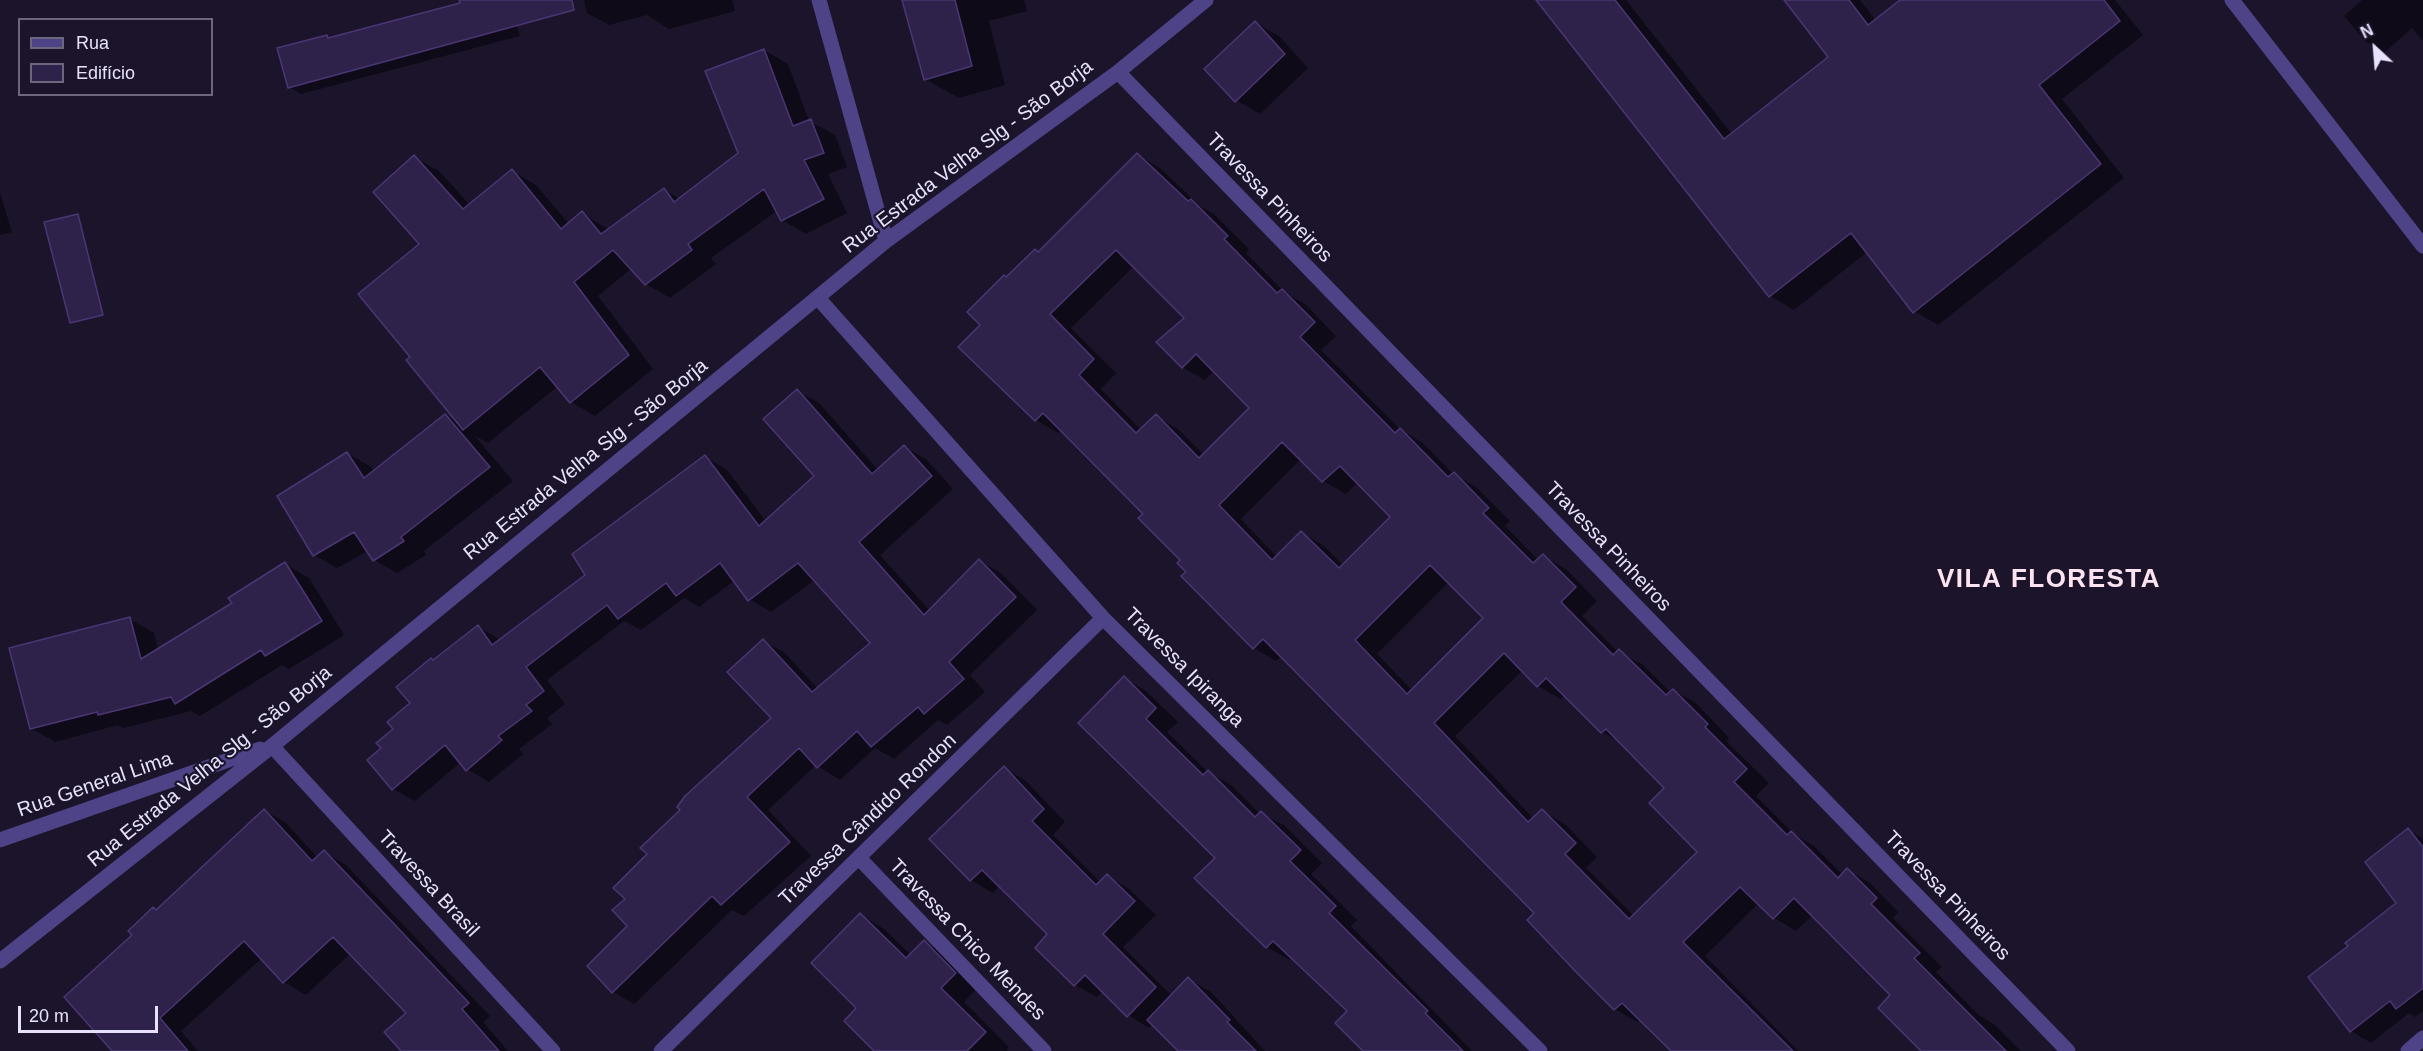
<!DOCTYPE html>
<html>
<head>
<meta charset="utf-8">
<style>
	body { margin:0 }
	#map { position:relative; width:2423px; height:1051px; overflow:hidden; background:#1b142b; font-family:Helvetica,sans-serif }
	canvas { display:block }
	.legend { position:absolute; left:18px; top:18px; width:195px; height:78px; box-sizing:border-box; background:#1b142b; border:2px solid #6d667f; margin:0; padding:8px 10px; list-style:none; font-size:18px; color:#e7e1fc }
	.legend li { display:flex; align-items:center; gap:12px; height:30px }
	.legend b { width:30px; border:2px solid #6d667f }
	.north { position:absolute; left:2345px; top:18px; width:60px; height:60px; -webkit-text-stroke:4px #1b142b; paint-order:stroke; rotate:334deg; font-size:16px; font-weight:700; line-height:24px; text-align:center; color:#e7e1fc }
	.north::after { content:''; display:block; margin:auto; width:21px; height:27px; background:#e7e1fc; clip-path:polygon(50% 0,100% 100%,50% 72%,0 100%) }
	.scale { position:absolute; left:18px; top:1006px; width:140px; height:27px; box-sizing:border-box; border:3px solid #e7e1fc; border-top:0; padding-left:8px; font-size:18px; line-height:21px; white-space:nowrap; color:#e7e1fc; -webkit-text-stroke:4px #1b142b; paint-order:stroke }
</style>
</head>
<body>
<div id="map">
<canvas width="2423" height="1051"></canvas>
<ul class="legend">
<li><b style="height:8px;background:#4e4386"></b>Rua</li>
<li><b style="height:16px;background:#2f224a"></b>Edifício</li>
</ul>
<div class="north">N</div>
<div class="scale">20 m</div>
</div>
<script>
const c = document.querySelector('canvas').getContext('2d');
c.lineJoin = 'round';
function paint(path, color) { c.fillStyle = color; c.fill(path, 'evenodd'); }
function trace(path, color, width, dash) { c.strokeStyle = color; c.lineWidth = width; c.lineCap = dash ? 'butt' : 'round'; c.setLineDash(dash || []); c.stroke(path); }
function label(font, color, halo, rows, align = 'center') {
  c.font = font + ' Helvetica,sans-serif'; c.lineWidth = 4.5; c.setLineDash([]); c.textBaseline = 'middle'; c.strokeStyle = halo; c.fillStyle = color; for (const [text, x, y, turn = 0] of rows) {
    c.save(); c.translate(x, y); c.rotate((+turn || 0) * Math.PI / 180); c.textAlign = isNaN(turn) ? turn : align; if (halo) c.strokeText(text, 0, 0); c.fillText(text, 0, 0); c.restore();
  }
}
paint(new Path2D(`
	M 461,0 L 509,0 L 520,36 L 301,94 L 289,87 L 327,36 L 331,39 L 462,4 Z
	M 584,0 L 732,0 L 735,11 L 669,29 L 647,15 L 609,25 L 587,13 Z
	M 903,0 L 1024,0 L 1027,11 L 989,21 L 1005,85 L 959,98 L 925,79 Z
	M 1543,0 L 1626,0 L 1732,134 L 1831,57 L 1786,0 L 1860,0 L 1876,21 L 1903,0 L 2115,0 L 2143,35 L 2062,99 L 2124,178 L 1938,325 L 1914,311 L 1867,252 L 1794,310 L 1770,296 Z
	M 2362,0 L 2423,0 L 2423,41 L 2412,28 L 2385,52 L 2365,41 L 2344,16 Z
	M 1255,23 L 1279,36 L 1308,68 L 1260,114 L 1236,100 Z
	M 764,50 L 788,64 L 809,121 L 835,135 L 847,167 L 828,174 L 847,213 L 806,234 L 782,220 L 777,211 L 711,258 L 716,264 L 670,298 L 646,284 L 632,268 L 598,296 L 653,369 L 595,416 L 571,402 L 558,386 L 488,443 L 475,436 L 513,481 L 424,551 L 426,555 L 397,573 L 374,560 L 368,551 L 337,568 L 314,555 L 347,453 L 371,467 L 374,472 L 445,415 L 459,423 L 412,357 L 421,245 L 414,157 L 439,171 L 470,205 L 512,171 L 536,185 L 569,224 L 582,213 L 609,230 L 664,190 L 680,199 L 740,154 Z
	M 1138,155 L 1160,168 L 1200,206 L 1214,214 L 1249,249 L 1246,253 L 1284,292 L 1305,304 L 1336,336 L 1321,350 L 1400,429 L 1423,443 L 1453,474 L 1476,487 L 1510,521 L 1505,526 L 1538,560 L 1543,556 L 1566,569 L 1597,601 L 1582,616 L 1618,652 L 1642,664 L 1671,693 L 1673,690 L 1696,703 L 1729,738 L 1726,741 L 1769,783 L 1756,796 L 1794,834 L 1814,846 L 1843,875 L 1847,870 L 1870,883 L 1898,912 L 1893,918 L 1942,967 L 1936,972 L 1979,1015 L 1995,1025 L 2021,1051 L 1923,1051 L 1892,995 L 1813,915 L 1796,931 L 1774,918 L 1759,903 L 1705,956 L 1798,1051 L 1673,1051 L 1641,1019 L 1637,1022 L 1615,1009 L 1577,971 L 1536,913 L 1282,656 L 1276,661 L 1254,648 L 1189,572 L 1145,514 L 1062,430 L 1058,433 L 1036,420 L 982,325 L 1007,279 L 1039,253 ZM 1134,266 L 1186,318 L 1182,367 L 1205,380 L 1215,370 L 1252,408 L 1204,455 L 1178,429 L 1156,416 L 1141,430 L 1101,389 L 1116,373 L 1071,328 ZM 1301,459 L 1323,481 L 1346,494 L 1358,482 L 1392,517 L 1344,566 L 1324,546 L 1302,533 L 1277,557 L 1241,519 ZM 1449,582 L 1485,618 L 1413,691 L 1377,654 ZM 1523,670 L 1538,686 L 1561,699 L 1565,695 L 1602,732 L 1622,743 L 1666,788 L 1699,852 L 1634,916 L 1586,868 L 1597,857 L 1565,824 L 1542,811 L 1534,819 L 1455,736 Z
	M 0,193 L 12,232 L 0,235 Z
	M 797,391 L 819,403 L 878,470 L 904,447 L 926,459 L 953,489 L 880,555 L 930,611 L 980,561 L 1001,573 L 1037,610 L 970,675 L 985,692 L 947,725 L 938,720 L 894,759 L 875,748 L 840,780 L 816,765 L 768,810 L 811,856 L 744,916 L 732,910 L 634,1004 L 613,992 L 629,926 L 627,899 L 649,854 L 773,718 L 763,641 L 785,653 L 818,689 L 872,643 L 815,580 L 771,612 L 749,599 L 735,580 L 699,607 L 684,598 L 641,630 L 624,621 L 547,680 L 565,704 L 547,718 L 552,724 L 519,749 L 523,754 L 489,782 L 467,769 L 461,762 L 415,801 L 393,789 L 383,748 L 412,703 L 434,661 L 478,627 L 501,640 L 587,575 L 705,457 L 727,470 L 766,521 L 816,476 Z
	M 285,564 L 309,578 L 344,635 L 289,669 L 282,665 L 200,716 L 191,711 L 123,728 L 118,725 L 55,742 L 31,728 L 130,619 L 154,633 L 158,650 L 234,604 Z
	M 1124,678 L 1146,691 L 1178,722 L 1167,732 L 1208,772 L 1231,785 L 1260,814 L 1284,825 L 1322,863 L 1311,874 L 1357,920 L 1351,926 L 1472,1051 L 1365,1051 L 1349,1011 L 1292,957 L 1289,960 L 1267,947 L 1217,858 Z
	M 1004,768 L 1026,781 L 1065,822 L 1053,835 L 1101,883 L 1108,876 L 1129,889 L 1156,915 L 1123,947 L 1172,996 L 1188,979 L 1211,992 L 1265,1051 L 1180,1051 L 1153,1024 L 1149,1028 L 1128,1015 L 1103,991 L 1097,997 L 1075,985 L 1049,934 L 1000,885 L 993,893 L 971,880 L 931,839 Z
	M 264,810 L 286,823 L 318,858 L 324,852 L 346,865 L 490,1016 L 483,1022 L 508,1051 L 403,1051 L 408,1013 L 351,953 L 306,995 L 284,982 L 262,958 L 181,1031 L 198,1051 L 114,1051 L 158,911 Z
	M 2408,830 L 2423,839 L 2423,1011 L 2415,1017 L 2409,1013 L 2371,1043 L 2351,1031 L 2350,947 L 2397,905 L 2367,862 Z
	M 861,915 L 884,929 L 911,955 L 924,942 L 948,955 L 978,987 L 964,1002 L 1009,1047 L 1007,1051 L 878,1051 L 859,1008 Z`), '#0007');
const building = new Path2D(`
	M 459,0 L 572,0 L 574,10 L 288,88 L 277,48 L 327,35 L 328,38 L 460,3 Z
	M 902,0 L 955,0 L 972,66 L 924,80 Z
	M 1536,0 L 1615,0 L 1724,139 L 1828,57 L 1784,0 L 1849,0 L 1868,25 L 1900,0 L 2104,0 L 2120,21 L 2039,85 L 2101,164 L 1913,313 L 1851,233 L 1769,297 Z
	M 1255,21 L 1285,54 L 1235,102 L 1204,69 Z
	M 764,49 L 793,126 L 811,119 L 824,153 L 804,160 L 824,199 L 781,221 L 764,189 L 688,244 L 692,250 L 645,285 L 613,250 L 574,282 L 629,355 L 570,403 L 540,367 L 463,430 L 406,360 L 410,357 L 358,294 L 419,244 L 373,192 L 414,155 L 463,209 L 512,169 L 561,229 L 582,211 L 601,234 L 664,188 L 674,202 L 738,153 L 705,71 Z
	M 1137,153 L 1188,201 L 1191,199 L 1228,236 L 1224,239 L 1277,293 L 1282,289 L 1315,322 L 1300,337 L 1395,433 L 1400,428 L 1448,477 L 1454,472 L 1489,508 L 1483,513 L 1533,563 L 1543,554 L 1576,587 L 1561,602 L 1613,655 L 1619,649 L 1666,695 L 1673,689 L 1708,724 L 1705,727 L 1747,769 L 1734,782 L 1787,835 L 1791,831 L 1838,878 L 1847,868 L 1877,898 L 1871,904 L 1920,953 L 1914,958 L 2006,1051 L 1921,1051 L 1878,1008 L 1890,995 L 1794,898 L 1773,919 L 1740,887 L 1683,942 L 1793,1051 L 1671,1051 L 1622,1003 L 1614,1010 L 1576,972 L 1527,920 L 1534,913 L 1263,639 L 1253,649 L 1181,576 L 1186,572 L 1177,563 L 1180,560 L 1138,518 L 1143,514 L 1043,413 L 1035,421 L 958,347 L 980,325 L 967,312 L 1004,275 L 1006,277 L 1035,249 L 1038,252 ZM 1116,250 L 1184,318 L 1156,342 L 1182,368 L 1196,354 L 1249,408 L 1199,458 L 1156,414 L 1136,433 L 1079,375 L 1094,359 L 1050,314 ZM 1282,442 L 1322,482 L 1340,466 L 1390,517 L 1339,568 L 1301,531 L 1272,560 L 1219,505 ZM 1430,565 L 1483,618 L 1407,694 L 1355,640 ZM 1504,653 L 1537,687 L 1546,678 L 1601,733 L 1606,729 L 1664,788 L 1649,803 L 1697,852 L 1629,919 L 1565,854 L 1576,843 L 1542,809 L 1528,822 L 1434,723 Z
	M 78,214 L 103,315 L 70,323 L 44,222 Z
	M 797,389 L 872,474 L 904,445 L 932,476 L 859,542 L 924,615 L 979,559 L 1016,597 L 949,662 L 964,679 L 924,714 L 918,707 L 871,747 L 857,731 L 817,768 L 799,748 L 747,797 L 790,842 L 721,905 L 712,896 L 612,993 L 587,966 L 627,926 L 612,910 L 625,899 L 613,888 L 647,854 L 640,848 L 680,810 L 677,807 L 685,796 L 771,718 L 727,672 L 763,639 L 812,692 L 870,643 L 798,563 L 748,601 L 720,563 L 676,596 L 666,583 L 618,619 L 607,605 L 526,667 L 544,691 L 526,705 L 532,711 L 498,736 L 502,740 L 466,771 L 445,745 L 392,790 L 367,760 L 381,748 L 376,743 L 393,729 L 387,722 L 410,703 L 396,687 L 431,658 L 433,660 L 478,625 L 492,645 L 585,575 L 572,554 L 705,455 L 759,526 L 814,476 L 763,419 Z
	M 445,414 L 490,467 L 401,537 L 404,541 L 373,561 L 354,532 L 313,556 L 277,496 L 347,452 L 364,478 Z
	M 285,562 L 322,621 L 265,656 L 261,650 L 175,704 L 171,697 L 98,715 L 97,712 L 30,729 L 9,648 L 130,617 L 141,659 L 232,603 L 228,598 Z
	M 1124,676 L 1156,708 L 1146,719 L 1203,775 L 1208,770 L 1255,817 L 1261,811 L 1301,850 L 1290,861 L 1336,906 L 1329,913 L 1428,1011 L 1425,1013 L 1463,1051 L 1363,1051 L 1335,1023 L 1347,1011 L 1273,941 L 1266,948 L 1194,878 L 1215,858 L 1078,723 Z
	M 1004,766 L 1044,809 L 1032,821 L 1096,885 L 1107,874 L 1135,901 L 1103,934 L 1156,987 L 1127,1017 L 1085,975 L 1074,986 L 1035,948 L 1047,934 L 982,870 L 970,881 L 929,839 Z
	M 264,809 L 312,861 L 324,850 L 469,1003 L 462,1009 L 499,1051 L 401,1051 L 384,1032 L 406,1013 L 333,937 L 283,983 L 244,941 L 160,1018 L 188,1051 L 112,1051 L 64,997 L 132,935 L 128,931 L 153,907 L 156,910 Z
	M 2408,828 L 2423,847 L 2423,988 L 2396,1009 L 2390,1001 L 2350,1032 L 2308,977 L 2348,946 L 2345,943 L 2396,903 L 2365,862 Z
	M 860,913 L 906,958 L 924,940 L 956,973 L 941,988 L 986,1032 L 967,1051 L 874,1051 L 844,1021 L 856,1008 L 811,963 Z
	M 1188,977 L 1230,1020 L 1227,1022 L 1256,1051 L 1178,1051 L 1147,1020 Z`);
paint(building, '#2f224a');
trace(building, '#4a3674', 1.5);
trace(new Path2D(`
	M 819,0 L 886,241
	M 2232,0 L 2423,246
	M 1118,72 L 2068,1051
	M 818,298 L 1103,618 L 1540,1051
	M 272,746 L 553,1051
	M 0,840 L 260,749
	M 860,859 L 1044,1051
	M 0,961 L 272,746 L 886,241 L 1118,72 L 1206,0
	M 661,1051 L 1103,618
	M 2408,1051 L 2423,1038`), '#4e4386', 15);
label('20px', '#e7e1fc', '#1b142b', [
	["Rua Estrada Velha Slg - São Borja",968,157,-37],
	["Travessa Pinheiros",1269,198,46],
	["Rua Estrada Velha Slg - São Borja",586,460,-39],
	["Travessa Pinheiros",1608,547,46],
	["Travessa Ipiranga",1184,668,45],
	["Rua Estrada Velha Slg - São Borja",210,767,-39],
	["Rua General Lima",95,785,-19],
	["Travessa Cândido Rondon",868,820,-44],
	["Travessa Brasil",428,884,47],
	["Travessa Pinheiros",1947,896,46],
	["Travessa Chico Mendes",967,940,46]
]);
c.letterSpacing = '1.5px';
label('bold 26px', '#fde2f0', '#1b142b', [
	["VILA FLORESTA",2049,580]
]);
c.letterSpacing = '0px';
</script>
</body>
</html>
